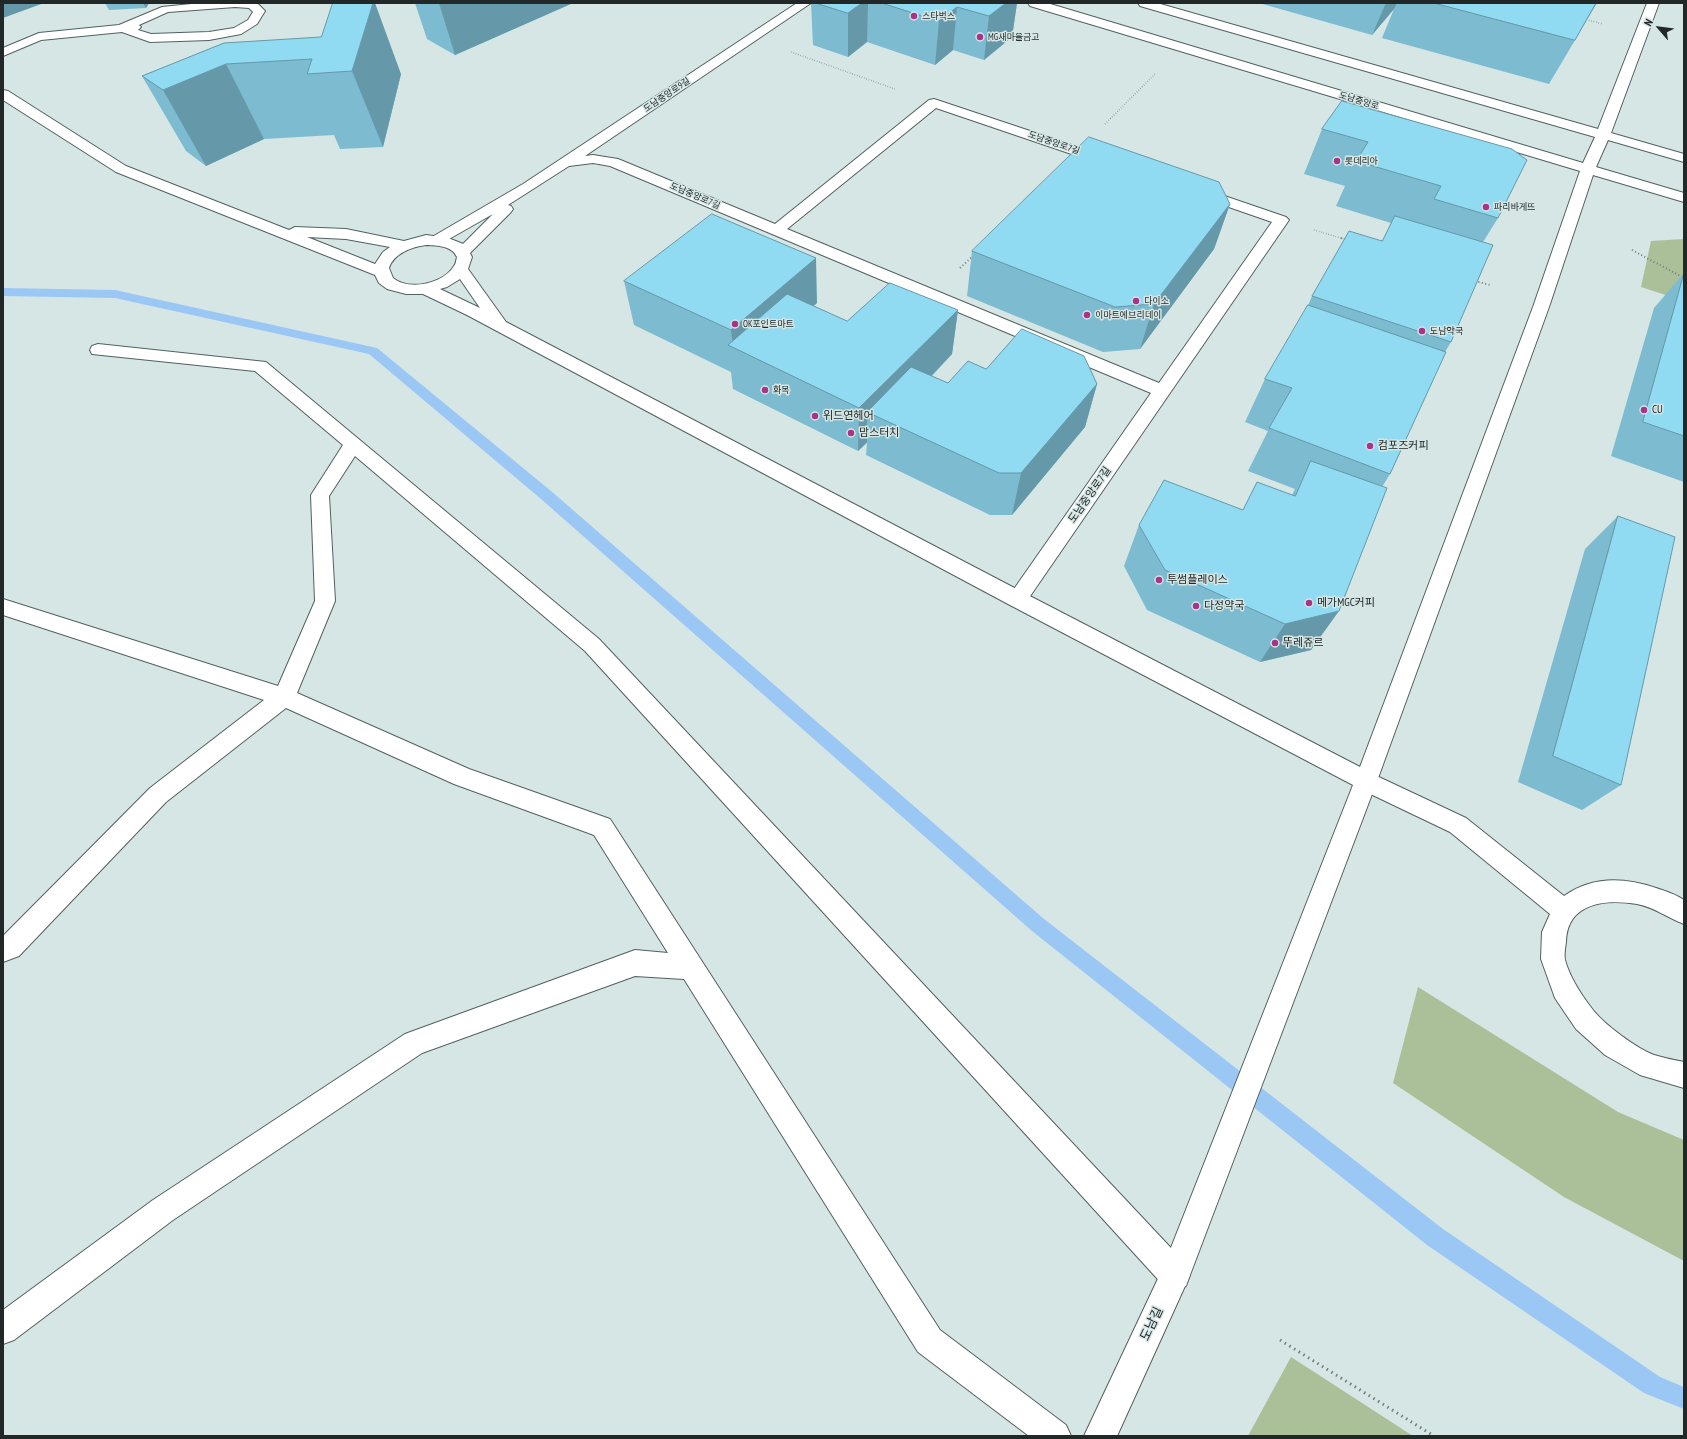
<!DOCTYPE html>
<html>
<head>
<meta charset="utf-8">
<style>
	body { margin:0 }
	#map { position:relative; width:1687px; height:1439px; overflow:hidden; background:#d5e6e5; font-family:"PT Sans Narrow",sans-serif }
	canvas { display:block }
	.frame { position:absolute; inset:0; border:4px solid #212827; pointer-events:none }
	.north { position:absolute; left:1639px; top:8px; width:40px; height:40px; -webkit-text-stroke:3px #d5e6e5; paint-order:stroke; rotate:298deg; font-size:11px; font-weight:700; line-height:16px; text-align:center; color:#212827 }
	.north::after { content:''; display:block; margin:auto; width:14px; height:18px; background:#212827; clip-path:polygon(50% 0,100% 100%,50% 72%,0 100%) }
</style>
</head>
<body>
<div id="map">
<canvas width="1687" height="1439"></canvas>
<div class="frame"></div>
<div class="north">N</div>
</div>
<script>
const c = document.querySelector('canvas').getContext('2d');
c.lineJoin = 'round';
function paint(path, color) { c.fillStyle = color; c.fill(path, 'evenodd'); }
function trace(path, color, width, dash) { c.strokeStyle = color; c.lineWidth = width; c.lineCap = dash ? 'butt' : 'round'; c.setLineDash(dash || []); c.stroke(path); }
function label(font, color, halo, rows, align = 'center') {
  c.font = font + ' "PT Sans Narrow","Noto Sans KR",sans-serif'; c.lineWidth = 3; c.setLineDash([]); c.textBaseline = 'middle'; c.strokeStyle = halo; c.fillStyle = color; for (const [text, x, y, turn = 0] of rows) {
    c.save(); c.translate(x, y); c.rotate((+turn || 0) * Math.PI / 180); c.textAlign = isNaN(turn) ? turn : align; if (halo) c.strokeText(text, 0, 0); c.fillText(text, 0, 0); c.restore();
  }
}
paint(new Path2D(`
	M 1684,239 L 1684,301 L 1641,287 L 1651,241 Z
	M 1418,987 L 1618,1112 L 1684,1140 L 1684,1261 L 1564,1197 L 1393,1083 Z
	M 1291,1357 L 1413,1436 L 1248,1436 Z`), '#abbf99');
paint(new Path2D(`
	M 3,288 L 115,290 L 377,348 L 551,491 L 1044,919 L 1443,1229 L 1660,1377 L 1684,1387 L 1684,1409 L 1644,1393 L 1427,1245 L 1032,931 L 541,499 L 369,354 L 115,298 L 3,296 Z`), '#9bc7f5');
const lane = new Path2D(`
	M 201,3 L 257,3 L 265,11 L 257,24 L 241,34 L 209,40 L 150,42 L 122,32 L 41,40 L 3,56 L 3,48 L 39,33 L 119,25 L 162,7 ZM 235,7 L 249,8 L 253,12 L 248,20 L 234,28 L 209,32 L 151,34 L 138,30 L 141,27 L 139,25 L 168,12 Z
	M 1366,771 L 1466,818 L 1564,896 C 1592,876 1624,877 1656,888 C 1665,891 1675,894 1684,900 L 1684,924 C 1668,918 1654,907 1637,904 C 1606,899 1567,902 1566,942 C 1565,948 1564,955 1565,960 C 1570,978 1582,996 1593,1010 C 1605,1025 1636,1048 1654,1055 C 1664,1058 1674,1060 1684,1062 L 1684,1088 L 1640,1075 L 1605,1055 L 1576,1029 L 1555,998 L 1541,959 L 1542,932 L 1550,914 L 1450,832 L 1358,788 L 1355,781 L 1358,774 Z`);
const street = new Path2D(`
	M 797,3 L 811,3 L 585,156 L 593,155 L 618,159 L 775,224 L 929,100 L 934,99 L 1108,157 L 1110,160 L 1108,163 L 1103,164 L 1098,163 L 936,108 L 787,229 L 1159,383 L 1272,222 L 1197,196 L 1195,193 L 1197,190 L 1202,189 L 1207,190 L 1286,217 L 1289,220 L 1024,605 L 1017,607 L 1010,605 L 1007,599 L 1151,393 L 610,166 L 593,163 L 569,166 L 508,205 L 511,206 L 513,209 L 511,212 L 468,255 L 463,257 L 458,255 L 455,252 L 493,214 L 442,243 L 437,245 L 432,243 L 429,240 L 432,237 L 523,184 Z
	M 98,344 L 266,362 L 599,639 L 1186,1264 L 1190,1275 L 1186,1286 L 1175,1290 L 1164,1286 L 585,651 L 355,456 L 329,496 L 335,601 L 297,693 L 469,769 L 610,819 L 940,1330 L 1066,1425 L 1071,1436 L 1029,1436 L 918,1352 L 684,979 L 635,976 L 422,1053 L 173,1220 L 14,1340 L 3,1344 L 3,1310 L 153,1200 L 405,1034 L 635,950 L 668,953 L 594,835 L 454,784 L 286,708 L 166,802 L 19,956 L 3,962 L 3,936 L 150,788 L 264,700 L 3,615 L 3,599 L 278,686 L 315,601 L 311,495 L 343,445 L 255,371 L 92,354 L 90,350 L 92,346 Z`);
const secondary = new Path2D(`
	M 1028,3 L 1047,3 L 1583,163 L 1595,137 L 1140,6 L 1138,3 L 1157,3 L 1598,129 L 1647,3 L 1659,3 L 1611,133 L 1684,154 L 1684,162 L 1608,140 L 1596,167 L 1684,193 L 1684,202 L 1593,175 L 1549,307 L 1377,781 L 1190,1275 L 1117,1436 L 1084,1436 L 1163,1268 L 1353,785 L 1010,605 L 467,315 L 423,294 L 406,294 L 387,289 L 379,283 L 375,275 L 116,172 L 3,100 L 3,90 L 8,91 L 126,166 L 289,230 L 295,227 L 346,229 L 404,241 L 426,235 L 448,238 L 466,245 L 472,257 L 468,269 L 506,322 L 1024,593 L 1360,767 L 1533,307 L 1580,171 L 1030,6 ZM 307,237 L 346,239 L 390,247 L 383,252 L 375,264 ZM 426,245 C 438,246 451,245 457,257 C 456,260 456,264 454,266 C 443,284 409,291 393,278 L 389,268 C 394,253 412,247 426,245 ZM 460,279 L 480,308 L 440,289 L 447,287 Z`);
trace(lane, '#526160', 2);
trace(street, '#526160', 2);
trace(secondary, '#526160', 2);
trace(new Path2D(`
	M 1584,19 L 1603,24
	M 791,52 L 895,89
	M 1105,124 L 1155,74
	M 1314,230 L 1344,239`), '#737e7d', 1.5, [0.5, 2]);
trace(new Path2D(`
	M 1341,238 L 1346,240
	M 1632,250 L 1684,278
	M 960,268 L 974,255
	M 1475,281 L 1490,285`), '#737e7d', 2, [1, 2.5]);
trace(new Path2D(`
	M 1280,1340 L 1434,1436`), '#737e7d', 3, [1.5, 4]);
paint(lane, '#fff');
paint(street, '#fff');
paint(secondary, '#fff');
paint(new Path2D(`
	M 105,3 L 149,3 L 146,8 L 109,10 Z
	M 415,3 L 573,3 L 455,55 L 427,39 Z
	M 811,3 L 1017,3 L 1012,37 L 984,60 L 953,50 L 935,65 L 867,42 L 848,57 L 813,45 Z
	M 1259,3 L 1597,3 L 1549,84 L 1382,38 L 1394,9 L 1372,35 Z
	M 224,43 L 401,74 L 383,147 L 340,149 L 334,135 L 264,139 L 206,166 L 186,151 L 142,76 Z
	M 1342,101 L 1498,218 L 1483,242 L 1451,342 L 1445,352 L 1390,474 L 1382,487 L 1311,650 L 1260,662 L 1147,610 L 1124,566 L 1139,525 L 1243,510 L 1257,482 L 1292,495 L 1295,489 L 1248,471 L 1268,431 L 1245,422 L 1265,379 L 1307,308 L 1312,296 L 1382,241 L 1391,223 L 1336,206 L 1345,186 L 1304,174 L 1322,129 Z
	M 1230,204 L 1214,249 L 1140,349 L 1103,352 L 967,296 L 972,251 Z
	M 1684,273 L 1684,482 L 1611,456 L 1654,308 Z
	M 624,281 L 817,303 L 813,306 L 847,321 L 958,310 L 952,354 L 932,376 L 948,383 L 986,369 L 1097,384 L 1085,427 L 1012,515 L 990,515 L 866,455 L 867,443 L 858,451 L 733,389 L 731,372 L 634,325 Z
	M 1618,516 L 1621,785 L 1582,810 L 1518,782 L 1585,549 Z`), '#7cbbd0');
paint(new Path2D(`
	M 3,3 L 44,3 L 3,18 Z
	M 143,3 L 149,3 L 146,8 Z
	M 373,3 L 375,3 L 401,74 L 383,147 L 352,71 Z
	M 439,3 L 573,3 L 455,55 Z
	M 862,3 L 868,3 L 867,42 L 848,57 L 848,13 Z
	M 1006,3 L 1017,3 L 1012,37 L 984,60 L 989,16 Z
	M 1386,3 L 1397,3 L 1394,9 L 1372,35 Z
	M 957,7 L 953,50 L 935,65 L 939,21 Z
	M 226,64 L 264,139 L 206,166 L 163,90 Z
	M 1230,204 L 1214,249 L 1140,349 L 1154,304 Z
	M 816,258 L 817,303 L 755,358 L 733,347 L 731,330 Z
	M 958,310 L 952,354 L 888,421 L 867,412 L 867,442 L 858,451 L 859,408 Z
	M 1097,384 L 1085,427 L 1012,515 L 1021,473 Z
	M 1339,611 L 1311,650 L 1260,662 L 1285,624 Z`), '#6599a9');
const building = new Path2D(`
	M 333,3 L 373,3 L 352,71 L 307,74 L 312,59 L 226,64 L 163,90 L 142,76 L 224,43 L 321,37 Z
	M 816,3 L 862,3 L 848,13 Z
	M 882,3 L 1006,3 L 989,16 L 957,7 L 939,21 Z
	M 1434,3 L 1596,3 L 1575,40 Z
	M 1342,101 L 1512,149 L 1527,160 L 1498,218 L 1434,199 L 1441,186 L 1356,161 L 1368,142 L 1322,129 Z
	M 1089,137 L 1219,182 L 1230,204 L 1154,304 L 1115,307 L 972,251 Z
	M 712,214 L 816,258 L 731,330 L 624,281 Z
	M 1395,216 L 1493,245 L 1451,342 L 1312,296 L 1349,231 L 1382,241 Z
	M 1684,273 L 1684,436 L 1643,422 Z
	M 890,283 L 958,310 L 859,408 L 728,345 L 787,294 L 847,321 Z
	M 1308,305 L 1446,352 L 1390,474 L 1269,428 L 1292,388 L 1265,379 Z
	M 1022,329 L 1084,356 L 1097,384 L 1021,473 L 999,473 L 867,412 L 911,367 L 948,383 L 968,361 L 986,369 Z
	M 1311,461 L 1387,488 L 1339,611 L 1285,624 L 1165,570 L 1139,525 L 1164,480 L 1243,510 L 1257,482 L 1295,496 Z
	M 1618,516 L 1675,537 L 1621,785 L 1553,756 Z`);
paint(building, '#90daf2');
trace(building, '#6599a9', 1);
for (const [x, y, r, color] of [
	[914,16,4,"#aa338a"],
	[980,37,4,"#aa338a"],
	[1337,161,4,"#aa338a"],
	[1486,207,4,"#aa338a"],
	[1136,301,4,"#aa338a"],
	[1087,315,4,"#aa338a"],
	[735,324,4,"#aa338a"],
	[1422,331,4,"#aa338a"],
	[765,390,4,"#aa338a"],
	[1644,410,4,"#aa338a"],
	[815,416,4,"#aa338a"],
	[851,433,4,"#aa338a"],
	[1370,446,4,"#aa338a"],
	[1159,580,4,"#aa338a"],
	[1309,603,4,"#aa338a"],
	[1196,606,4,"#aa338a"],
	[1275,643,4,"#aa338a"]
]) { const dot = new Path2D(); dot.arc(x, y, r, 0, 2 * Math.PI); c.fillStyle = color; c.fill(dot); trace(dot, '#d5e6e5', 1.5); }
label('9px', '#212827', '#d5e6e5', [
	["스타벅스",922,16],
	["MG새마을금고",988,37],
	["롯데리아",1345,161],
	["파리바게뜨",1494,207],
	["다이소",1144,301],
	["이마트에브리데이",1095,315],
	["OK포인트마트",743,324],
	["도남약국",1430,331],
	["화목",773,390]
], 'left');
label('9px', '#212827', '#d5e6e5', [
	["도남중앙로9길",667,95,-34],
	["도남중앙로",1359,101,17],
	["도남중앙로7길",1054,143,19],
	["도남중앙로7길",695,196,23]
]);
label('11px', '#212827', '#d5e6e5', [
	["CU",1652,410],
	["위드연헤어",823,416],
	["맘스터치",859,433],
	["컴포즈커피",1378,446],
	["투썸플레이스",1167,580],
	["메가MGC커피",1317,603],
	["다정약국",1204,606],
	["뚜레쥬르",1283,643]
], 'left');
label('11px', '#212827', '#d5e6e5', [
	["도남중앙로7길",1090,495,-55]
]);
label('13px', '#212827', '#d5e6e5', [
	["도남길",1152,1324,-65]
]);
</script>
</body>
</html>
